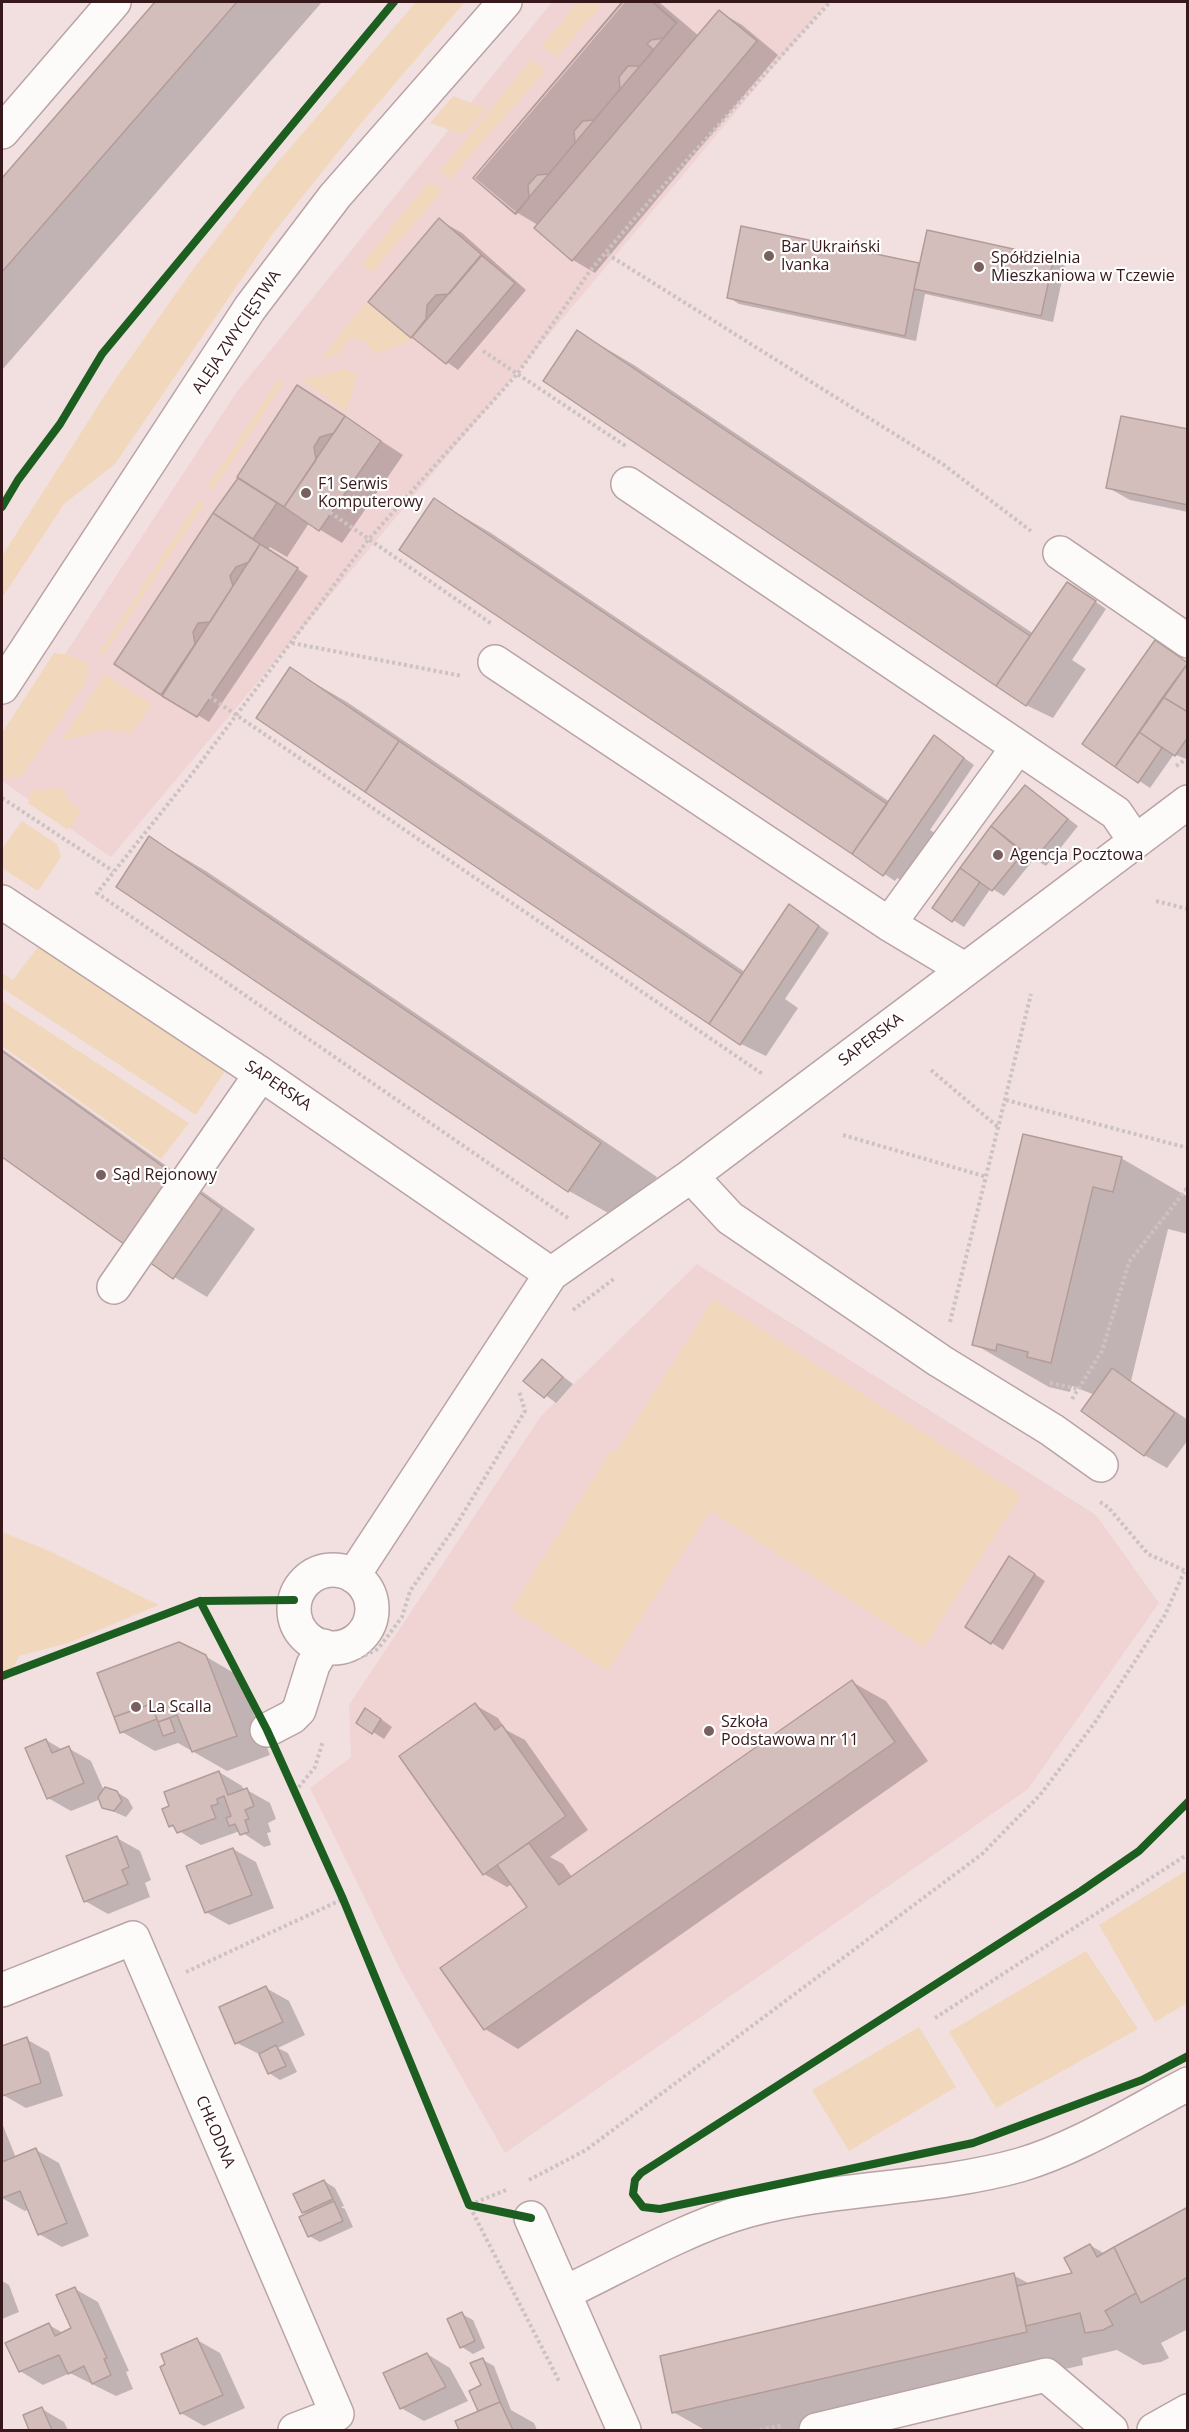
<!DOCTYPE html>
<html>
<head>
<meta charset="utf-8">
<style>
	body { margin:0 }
	#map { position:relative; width:1189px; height:2432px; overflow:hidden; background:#f2e0e0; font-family:"Open Sans",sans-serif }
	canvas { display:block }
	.frame { position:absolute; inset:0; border:3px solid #37191b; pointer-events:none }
</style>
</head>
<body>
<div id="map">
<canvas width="1189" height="2432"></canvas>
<div class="frame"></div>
</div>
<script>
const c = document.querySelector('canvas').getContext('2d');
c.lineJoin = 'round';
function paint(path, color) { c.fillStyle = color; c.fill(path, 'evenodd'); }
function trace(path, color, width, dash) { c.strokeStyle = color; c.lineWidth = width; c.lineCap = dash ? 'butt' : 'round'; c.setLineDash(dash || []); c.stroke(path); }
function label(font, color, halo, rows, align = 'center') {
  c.font = font + ' "Open Sans",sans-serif'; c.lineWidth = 4.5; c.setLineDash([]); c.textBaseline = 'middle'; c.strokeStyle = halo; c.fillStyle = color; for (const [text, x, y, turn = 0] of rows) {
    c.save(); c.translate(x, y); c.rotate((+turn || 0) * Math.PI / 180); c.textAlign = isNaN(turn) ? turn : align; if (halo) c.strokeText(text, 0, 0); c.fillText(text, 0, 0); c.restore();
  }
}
paint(new Path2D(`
	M 552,2 L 828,2 L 111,857 L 2,781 L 2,750 L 236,393 Z
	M 697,1264 L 1096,1515 L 1159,1603 L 1028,1789 L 505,2153 L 401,1971 L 310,1788 L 351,1757 L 349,1705 L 541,1416 Z`), '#f0d3d3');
paint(new Path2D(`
	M 416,2 L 465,2 L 362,122 L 271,236 L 115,464 L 64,504 L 2,598 L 2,556 L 114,381 L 194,268 L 264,178 Z
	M 578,2 L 604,2 L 557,57 L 542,46 Z
	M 532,59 L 546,70 L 450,179 L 440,171 Z
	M 453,96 L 487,109 L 463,135 L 430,123 Z
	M 429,182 L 443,190 L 373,272 L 361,264 Z
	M 366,302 L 413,339 L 377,354 L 362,340 L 350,338 L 338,354 L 320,360 Z
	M 344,369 L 357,375 L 346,412 L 302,380 Z
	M 279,379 L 284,382 L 213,490 L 208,486 Z
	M 198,501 L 204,504 L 105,653 L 98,655 Z
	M 54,653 L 72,655 L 87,664 L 88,679 L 21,777 L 2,779 L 2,733 Z
	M 105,674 L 152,705 L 132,733 L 107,730 L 62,740 Z
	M 62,788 L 73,805 L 82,810 L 68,830 L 28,803 L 31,791 Z
	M 22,821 L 57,844 L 61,857 L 38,891 L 2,868 L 2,849 Z
	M 40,944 L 225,1071 L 196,1115 L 2,988 L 2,973 L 13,980 Z
	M 2,1001 L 189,1123 L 161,1159 L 2,1046 Z
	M 714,1299 L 1021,1495 L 924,1647 L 710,1511 L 608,1671 L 511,1609 L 612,1449 L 616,1452 Z
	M 2,1532 L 47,1550 L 159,1605 L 68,1643 L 19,1656 L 8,1679 L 2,1682 Z
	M 1187,1870 L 1187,2003 L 1155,2022 L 1099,1925 Z
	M 1086,1951 L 1138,2029 L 996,2108 L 949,2032 Z
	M 919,2027 L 956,2087 L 849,2151 L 812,2090 Z`), '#f1d7bc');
paint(new Path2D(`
	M 157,2 L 322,2 L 2,370 L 2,180 Z
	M 625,2 L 659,2 L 699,36 L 720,12 L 742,25 L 778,55 L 595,273 L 573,260 L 538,225 L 516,212 L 475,178 Z
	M 439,220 L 462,233 L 526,290 L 458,370 L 412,337 Z
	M 742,228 L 921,265 L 1053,260 L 1065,266 L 1053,322 L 925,294 L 916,341 L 739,304 L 728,297 Z
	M 578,332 L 634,365 L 1034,634 L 1079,590 L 1106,609 L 1072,660 L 1086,669 L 1053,718 L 1026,705 L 545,380 Z
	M 298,387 L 403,455 L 342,543 L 309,523 L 287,557 L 270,547 L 268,549 L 308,576 L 209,722 L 116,664 L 219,518 L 220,516 L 215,513 Z
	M 1188,431 L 1188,512 L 1130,500 L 1107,487 Z
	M 435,500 L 491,533 L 890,802 L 945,744 L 974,765 L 930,830 L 943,838 L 910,886 L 897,878 L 895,881 L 854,854 Z
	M 1166,648 L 1188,663 L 1188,760 L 1174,754 L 1150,788 L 1084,744 Z
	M 290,669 L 347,702 L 745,972 L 800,912 L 829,933 L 785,999 L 798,1008 L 766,1056 L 741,1044 L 258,718 Z
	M 1026,787 L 1078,826 L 1046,866 L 1034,859 L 1004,896 L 991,888 L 964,927 L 934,908 L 992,827 Z
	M 150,838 L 206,871 L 657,1177 L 626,1223 L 569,1191 L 118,886 Z
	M 2,1049 L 255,1229 L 207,1297 L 174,1277 L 4,1157 L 2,1160 Z
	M 1024,1135 L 1121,1158 L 1188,1197 L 1188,1234 L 1168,1229 L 1131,1381 L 1188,1420 L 1188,1440 L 1167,1468 L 1144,1455 L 1095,1395 L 1072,1386 L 1070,1392 L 1049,1387 L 974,1344 Z
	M 542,1361 L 573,1384 L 556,1403 L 526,1380 Z
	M 1020,1564 L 1045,1581 L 1003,1650 L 967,1627 Z
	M 205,1656 L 239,1676 L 270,1755 L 227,1771 L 178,1743 L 155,1751 L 122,1732 Z
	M 852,1682 L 886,1701 L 928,1761 L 518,2049 L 485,2029 L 529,1908 L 512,1884 L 507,1887 L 484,1874 L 475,1705 L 498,1718 L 506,1730 L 525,1740 L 588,1830 L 550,1857 L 563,1864 L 572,1877 Z
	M 377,1716 L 392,1727 L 384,1739 L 373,1732 Z
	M 46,1740 L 63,1750 L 68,1748 L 91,1761 L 104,1791 L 117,1792 L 128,1799 L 133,1808 L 126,1817 L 103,1807 L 101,1799 L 71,1811 L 48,1798 Z
	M 219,1772 L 242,1786 L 244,1791 L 247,1790 L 270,1803 L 276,1819 L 268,1823 L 271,1832 L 267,1833 L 271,1845 L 264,1847 L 240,1831 L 201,1845 L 170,1825 Z
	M 117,1838 L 140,1851 L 151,1880 L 145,1883 L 150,1897 L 108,1914 L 85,1901 Z
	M 233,1849 L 256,1862 L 274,1908 L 229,1925 L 206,1912 Z
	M 266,1988 L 289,2001 L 305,2035 L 278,2048 L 288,2053 L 297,2072 L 280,2080 L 269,2073 L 261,2055 L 237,2043 Z
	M 26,2039 L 49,2052 L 63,2096 L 26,2108 L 3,2095 L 2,2047 Z
	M 2,2123 L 16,2158 L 36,2150 L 59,2163 L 89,2236 L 62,2247 L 39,2234 L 29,2209 L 25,2211 L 2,2198 Z
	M 324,2181 L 335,2188 L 344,2206 L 341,2207 L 345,2209 L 353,2227 L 320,2242 L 309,2236 L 308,2215 L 303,2212 Z
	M 1188,2209 L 1188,2329 L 1161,2343 L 1169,2358 L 1161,2362 L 1143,2365 L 1117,2350 L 1082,2358 L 1083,2365 L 794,2430 L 705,2430 L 673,2412 L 1013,2275 L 1030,2284 L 1075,2275 L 1090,2245 L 1105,2254 Z
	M 2,2281 L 9,2285 L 19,2312 L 2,2319 Z
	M 75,2289 L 98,2302 L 129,2371 L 126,2372 L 133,2389 L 116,2396 L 70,2373 L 43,2385 L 20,2371 L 49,2325 L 63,2333 L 73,2329 Z
	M 462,2314 L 473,2320 L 485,2348 L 473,2354 L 462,2347 Z
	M 197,2340 L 220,2353 L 245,2408 L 204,2426 L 181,2413 Z
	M 427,2354 L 450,2368 L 468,2401 L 424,2421 L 401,2408 Z
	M 483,2360 L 494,2366 L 511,2410 L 534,2423 L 537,2430 L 461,2430 L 457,2422 L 482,2411 L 479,2410 Z
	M 42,2409 L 64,2422 L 68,2430 L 31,2430 L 25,2416 Z`), '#0003');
const building = new Path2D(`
	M 155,2 L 237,2 L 2,272 L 2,178 Z
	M 622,2 L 652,2 L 676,23 L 515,214 L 473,178 Z
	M 623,2 L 653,2 L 677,22 L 664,38 L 651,40 L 647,44 L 654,50 L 640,66 L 628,66 L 619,77 L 620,89 L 594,120 L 583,121 L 574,131 L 575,143 L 549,174 L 537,175 L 528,185 L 529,198 L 516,214 L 473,178 Z
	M 719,10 L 757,41 L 572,261 L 534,228 Z
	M 439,218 L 482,255 L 449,294 L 436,295 L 427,305 L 426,319 L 411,338 L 368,302 Z
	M 741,226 L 919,263 L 905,336 L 727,298 Z
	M 927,230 L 1054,258 L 1041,316 L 914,289 Z
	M 481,255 L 515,283 L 446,364 L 412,337 Z
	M 577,330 L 1030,636 L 996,686 L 543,381 Z
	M 297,385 L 345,416 L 334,433 L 320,437 L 314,447 L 316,460 L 284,507 L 237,477 Z
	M 345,416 L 381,441 L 319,531 L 284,507 Z
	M 1121,416 L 1188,429 L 1188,505 L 1106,488 Z
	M 238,478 L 277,503 L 253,539 L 213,513 Z
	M 434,498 L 887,804 L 852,854 L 399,550 Z
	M 213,513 L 260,544 L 249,562 L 236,567 L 230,576 L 233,586 L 210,622 L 198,623 L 193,632 L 195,644 L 161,695 L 114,664 Z
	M 260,544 L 298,568 L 197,717 L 162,696 Z
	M 1067,582 L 1096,601 L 1026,706 L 996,686 Z
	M 1155,640 L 1188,663 L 1115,767 L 1082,744 Z
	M 1188,663 L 1188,712 L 1163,697 Z
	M 290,667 L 399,741 L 365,792 L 256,718 Z
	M 1163,697 L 1188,712 L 1188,737 L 1175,756 L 1139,732 Z
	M 1139,732 L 1162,748 L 1138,783 L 1115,767 Z
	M 934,735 L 964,758 L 883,876 L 852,854 Z
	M 399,741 L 742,974 L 709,1024 L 365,792 Z
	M 1025,785 L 1068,819 L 1034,860 L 991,826 Z
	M 991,826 L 1023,853 L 992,891 L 960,868 Z
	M 149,836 L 601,1143 L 568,1192 L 116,887 Z
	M 960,868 L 980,882 L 952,922 L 932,908 Z
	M 789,904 L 819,926 L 740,1045 L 709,1024 Z
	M 2,1051 L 222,1209 L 173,1279 L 2,1157 Z
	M 1023,1134 L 1122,1157 L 1113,1192 L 1093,1187 L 1051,1363 L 1027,1357 L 1028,1352 L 997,1344 L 996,1351 L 972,1345 Z
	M 542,1359 L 563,1377 L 544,1398 L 523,1381 Z
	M 1112,1368 L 1175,1413 L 1144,1456 L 1081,1411 Z
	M 1009,1556 L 1035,1574 L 991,1644 L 965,1627 Z
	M 179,1642 L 206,1655 L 237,1736 L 192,1752 L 177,1715 L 158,1722 L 151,1704 L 114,1717 L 97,1673 Z
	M 852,1680 L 895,1742 L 484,2030 L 440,1968 L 527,1907 L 497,1865 L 529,1843 L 559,1885 Z
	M 475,1703 L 495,1730 L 502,1725 L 566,1816 L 483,1875 L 399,1756 Z
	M 151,1704 L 157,1719 L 120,1733 L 114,1717 Z
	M 365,1708 L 381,1719 L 372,1734 L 356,1723 Z
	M 170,1718 L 175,1732 L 163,1736 L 158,1722 Z
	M 46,1739 L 52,1753 L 69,1746 L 84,1783 L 47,1799 L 25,1748 Z
	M 219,1771 L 228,1795 L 247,1788 L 254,1806 L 245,1810 L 249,1819 L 245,1820 L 249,1832 L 240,1835 L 235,1824 L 229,1826 L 226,1818 L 231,1816 L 224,1796 L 217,1799 L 218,1804 L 211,1806 L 216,1818 L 177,1833 L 173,1825 L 169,1827 L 162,1809 L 169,1806 L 164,1792 Z
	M 105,1787 L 117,1791 L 122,1801 L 114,1811 L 102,1808 L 98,1797 Z
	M 117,1836 L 129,1867 L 122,1870 L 128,1884 L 84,1902 L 66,1856 Z
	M 233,1848 L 252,1895 L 205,1913 L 186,1866 Z
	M 266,1986 L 283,2022 L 235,2044 L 219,2007 Z
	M 27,2037 L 41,2083 L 2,2096 L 2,2046 Z
	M 276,2045 L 286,2066 L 268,2074 L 259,2054 Z
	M 36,2148 L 67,2223 L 38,2235 L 20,2191 L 2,2198 L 2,2162 Z
	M 324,2180 L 333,2199 L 302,2213 L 293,2194 Z
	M 334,2201 L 343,2221 L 308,2237 L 299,2217 Z
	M 1188,2207 L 1188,2277 L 1141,2303 L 1114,2247 Z
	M 1090,2244 L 1097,2257 L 1114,2247 L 1136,2293 L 1105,2311 L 1113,2325 L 1103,2330 L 1085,2333 L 1080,2313 L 1026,2326 L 1017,2286 L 1072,2273 L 1064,2258 Z
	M 1014,2273 L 1027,2332 L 672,2413 L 660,2356 Z
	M 75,2287 L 107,2358 L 104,2359 L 111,2375 L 92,2384 L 84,2366 L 68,2374 L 59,2355 L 19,2372 L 5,2343 L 49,2323 L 55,2336 L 71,2328 L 56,2295 Z
	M 462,2312 L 475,2341 L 460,2348 L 447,2319 Z
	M 197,2338 L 223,2395 L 180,2414 L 160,2367 L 165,2364 L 161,2354 Z
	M 427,2353 L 446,2387 L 400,2409 L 383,2373 Z
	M 483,2358 L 500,2402 L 478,2411 L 469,2391 L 481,2385 L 470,2363 Z
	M 500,2402 L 513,2430 L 459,2430 L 455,2421 Z
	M 42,2407 L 52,2430 L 27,2430 L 29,2430 L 23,2415 Z`);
paint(building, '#d4bebb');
trace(building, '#b29c98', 1.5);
const minor = new Path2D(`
	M 2,132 L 114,2
	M 628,484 L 1116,813 L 1135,841
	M 1060,553 L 1188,641
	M 495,662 L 889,924 L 964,969
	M 2,687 L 250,308 L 335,196 L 505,2
	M 2,902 L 261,1074 L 551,1274
	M 889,924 L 1018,747
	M 691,1176 L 730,1218 L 940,1361 L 1052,1430 L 1101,1465
	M 114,1287 L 261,1074
	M294 1609a39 39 0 1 1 78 0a39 39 0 1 1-78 0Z
	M 353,1576 L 551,1274 L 691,1176 L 1188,802
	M 267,1730 L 292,1717 L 299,1710 L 313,1665 L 324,1646
	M 2,1990 L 133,1938 L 337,2414 L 295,2430
	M 531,2218 L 624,2430
	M 564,2293 C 623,2265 683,2229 746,2211 C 836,2186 931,2190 1020,2165 C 1078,2148 1134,2112 1188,2084
	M 816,2430 L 1046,2375 L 1111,2430
	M 1154,2430 L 1188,2411`);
trace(minor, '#b9a3a4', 36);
trace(new Path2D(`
	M 607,254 L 944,465 L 1031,531
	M 483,351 L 627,447
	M 325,509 L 492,624
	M 292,643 L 462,676
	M 204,693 L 764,1075
	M 1176,766 L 1188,758
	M 2,798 L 113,871
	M 1156,901 L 1188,909
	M 931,1070 L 999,1128
	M 1006,1100 L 1188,1148
	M 843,1135 L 987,1177
	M 568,1218 L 97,893 L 192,774 L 368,540 L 518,373 L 590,271 L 648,203 L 830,2
	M 573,1310 L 615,1278
	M 950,1322 L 1031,994
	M 1050,1383 L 1078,1389
	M 1072,1399 L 1102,1351 L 1129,1262 L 1188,1187
	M 1100,1502 L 1108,1507 L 1148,1554 L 1188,1572
	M 359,1658 L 378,1649 L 402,1617 L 410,1591 L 455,1527 L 525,1411 L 519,1391
	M 295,1792 L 315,1767 L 323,1741
	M 186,1972 L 343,1899
	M 935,2018 L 1188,1854
	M 529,2180 L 586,2150 L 982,1854 L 1040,1795 L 1096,1721 L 1165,1615 L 1184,1572
	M 506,2190 L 469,2205 L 560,2383
	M 760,2430 L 780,2426`), '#ccc2c2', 4, [3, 3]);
trace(minor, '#fdfafa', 33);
trace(new Path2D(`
	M 2,507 L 18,480 L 60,424 L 102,354 L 394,2
	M 200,1601 L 267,1730 L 343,1899 L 469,2205 L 531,2218
	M 2,1676 L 200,1601 L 294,1600
	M 1188,1802 L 1139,1851 L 1081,1891 L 641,2173 L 635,2180 L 633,2194 L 643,2207 L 660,2209 L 973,2143 L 1142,2080 L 1188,2056`), '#1b5e20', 8);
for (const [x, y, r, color] of [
	[769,256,6,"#785f60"],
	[979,267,6,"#785f60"],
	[306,493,6,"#785f60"],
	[998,855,6,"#785f60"],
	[101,1175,6,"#785f60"],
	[136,1707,6,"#785f60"],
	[709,1731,6,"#785f60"]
]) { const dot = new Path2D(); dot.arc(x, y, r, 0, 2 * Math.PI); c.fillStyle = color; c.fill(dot); trace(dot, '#fff', 2); }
label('16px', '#37191b', '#fff', [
	["Bar Ukraiński",781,247],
	["Ivanka",781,265],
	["Spółdzielnia",991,258],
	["Mieszkaniowa w Tczewie",991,276],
	["F1 Serwis",318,484],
	["Komputerowy",318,502],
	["Agencja Pocztowa",1010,855],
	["Sąd Rejonowy",113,1175],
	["La Scalla",148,1707],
	["Szkoła",721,1722],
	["Podstawowa nr 11",721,1740]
], 'left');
label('16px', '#37191b', '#fff', [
	["ALEJA ZWYCIĘSTWA",237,332,-56],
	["SAPERSKA",871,1040,-37],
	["SAPERSKA",278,1086,34],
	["CHŁODNA",215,2132,67]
]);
</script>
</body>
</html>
